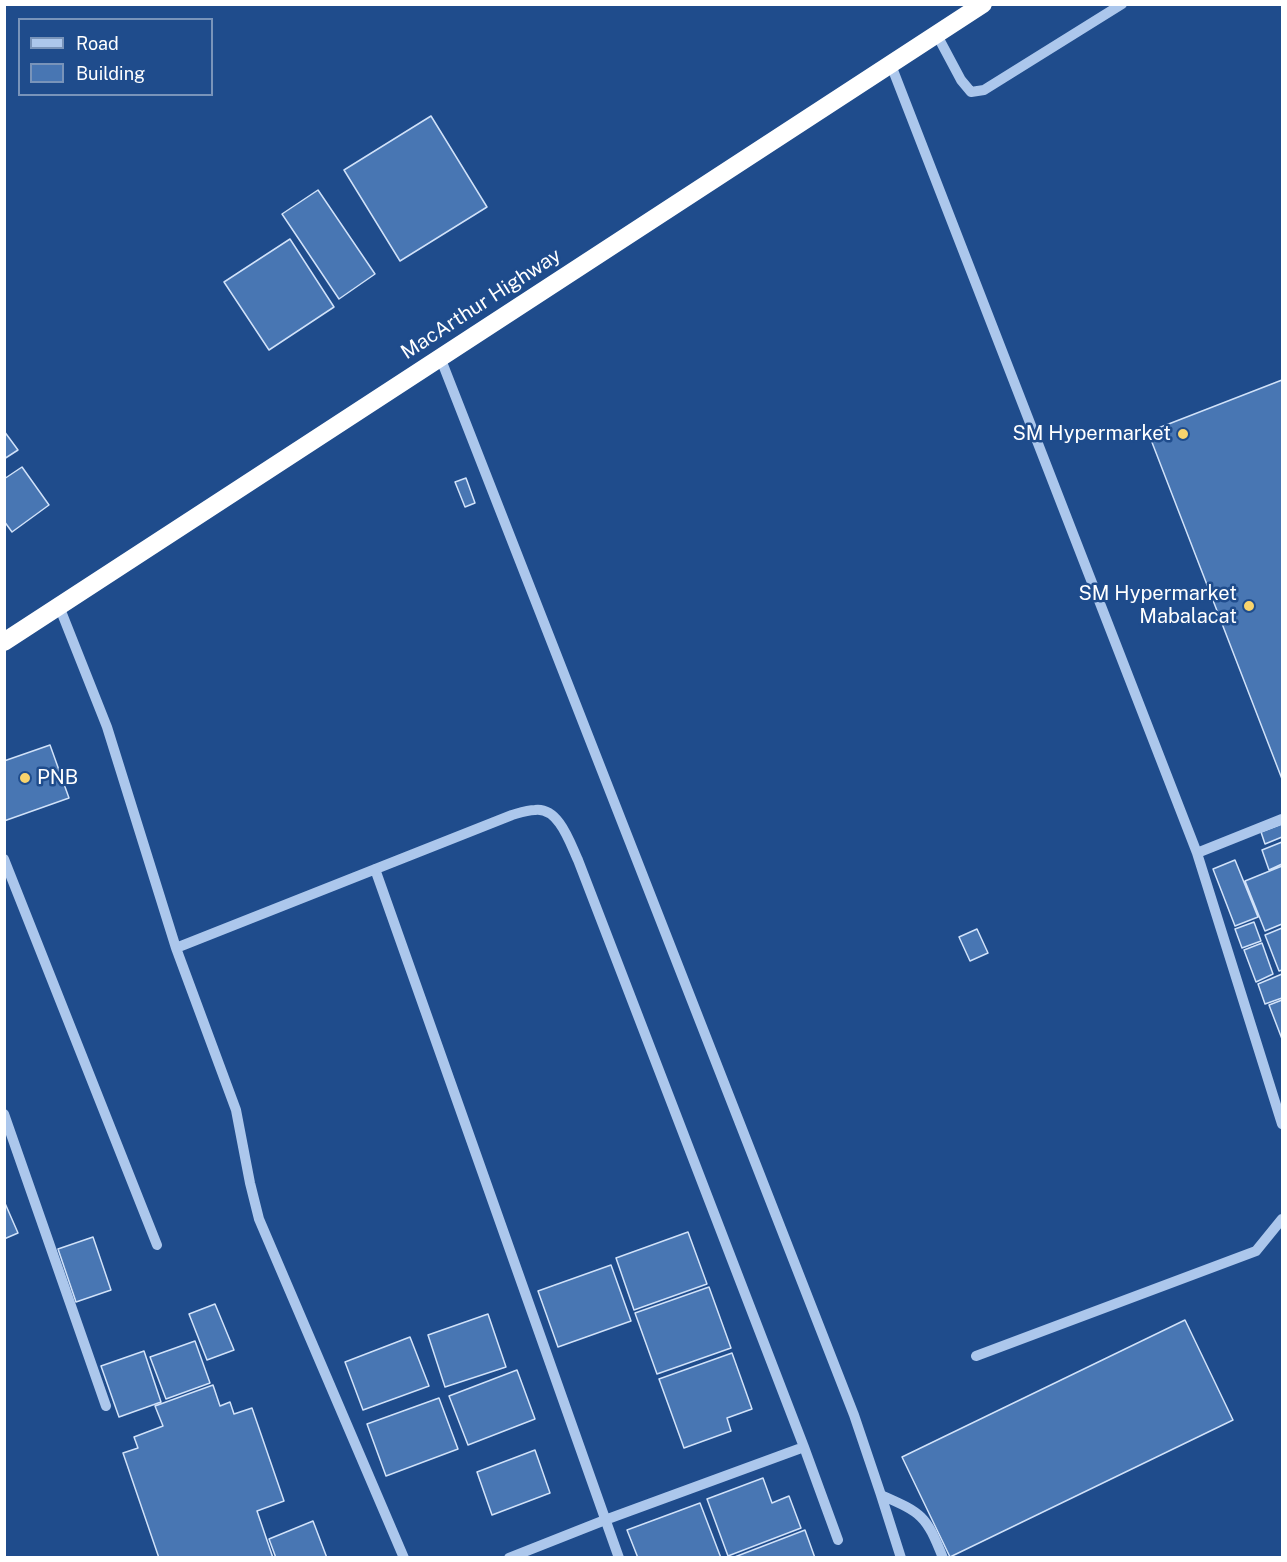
<!DOCTYPE html>
<html>
<head>
<meta charset="utf-8">
<style>
	body { margin:0 }
	#map { position:relative; width:1287px; height:1562px; overflow:hidden; background:#1f4c8c; font-family:"Public Sans",sans-serif }
	canvas { display:block }
	.frame { position:absolute; inset:0; border:6px solid #fff; pointer-events:none }
	.legend { position:absolute; left:18px; top:18px; width:195px; height:78px; box-sizing:border-box; background:#1f4c8c; border:2px solid #7994ba; margin:0; padding:8px 10px; list-style:none; font-size:18px; color:#fff }
	.legend li { display:flex; align-items:center; gap:12px; height:30px }
	.legend b { width:30px; border:2px solid #7994ba }
</style>
</head>
<body>
<div id="map">
<canvas width="1287" height="1562"></canvas>
<div class="frame"></div>
<ul class="legend">
<li><b style="height:8px;background:#acc7ec"></b>Road</li>
<li><b style="height:16px;background:#4876b3"></b>Building</li>
</ul>
</div>
<script>
const c = document.querySelector('canvas').getContext('2d');
c.lineJoin = 'round';
function paint(path, color) { c.fillStyle = color; c.fill(path, 'evenodd'); }
function trace(path, color, width, dash) { c.strokeStyle = color; c.lineWidth = width; c.lineCap = dash ? 'butt' : 'round'; c.setLineDash(dash || []); c.stroke(path); }
function label(font, color, halo, rows, align = 'center') {
  c.font = font + ' "Public Sans",sans-serif'; c.lineWidth = 5; c.setLineDash([]); c.textBaseline = 'middle'; c.strokeStyle = halo; c.fillStyle = color; for (const [text, x, y, turn = 0] of rows) {
    c.save(); c.translate(x, y); c.rotate((+turn || 0) * Math.PI / 180); c.textAlign = isNaN(turn) ? turn : align; if (halo) c.strokeText(text, 0, 0); c.fillText(text, 0, 0); c.restore();
  }
}
const building = new Path2D(`
	M 431,116 L 487,207 L 400,261 L 344,170 Z
	M 318,190 L 375,274 L 339,299 L 282,214 Z
	M 290,239 L 334,307 L 269,350 L 224,282 Z
	M 1282,380 L 1282,779 L 1148,432 Z
	M 4,431 L 18,450 L 4,459 Z
	M 22,467 L 49,505 L 12,532 L 4,521 L 4,479 Z
	M 466,478 L 475,503 L 465,507 L 455,482 Z
	M 50,745 L 69,798 L 4,821 L 4,761 Z
	M 1282,824 L 1282,837 L 1265,844 L 1261,832 Z
	M 1282,842 L 1282,864 L 1269,870 L 1262,850 Z
	M 1235,860 L 1258,917 L 1235,926 L 1213,869 Z
	M 1282,866 L 1282,924 L 1265,931 L 1245,881 Z
	M 1254,922 L 1261,941 L 1242,948 L 1235,929 Z
	M 1282,928 L 1282,970 L 1279,971 L 1265,935 Z
	M 977,929 L 988,953 L 970,961 L 959,937 Z
	M 1262,943 L 1273,974 L 1256,982 L 1244,950 Z
	M 1282,974 L 1282,998 L 1265,1004 L 1258,984 Z
	M 1282,1000 L 1282,1039 L 1269,1005 Z
	M 4,1201 L 18,1233 L 4,1239 Z
	M 688,1232 L 707,1284 L 634,1310 L 616,1258 Z
	M 93,1237 L 111,1290 L 76,1302 L 58,1249 Z
	M 611,1265 L 631,1321 L 558,1347 L 538,1291 Z
	M 709,1287 L 731,1348 L 657,1374 L 635,1313 Z
	M 215,1304 L 234,1350 L 207,1360 L 189,1314 Z
	M 488,1314 L 506,1367 L 445,1387 L 428,1335 Z
	M 1185,1320 L 1233,1420 L 950,1557 L 902,1457 Z
	M 410,1337 L 429,1386 L 363,1410 L 345,1362 Z
	M 195,1341 L 210,1383 L 166,1399 L 150,1357 Z
	M 144,1351 L 161,1402 L 119,1417 L 101,1366 Z
	M 732,1353 L 752,1409 L 727,1418 L 731,1431 L 684,1448 L 659,1379 Z
	M 517,1370 L 535,1419 L 468,1445 L 449,1396 Z
	M 213,1385 L 220,1406 L 230,1402 L 234,1414 L 252,1408 L 284,1501 L 257,1511 L 273,1558 L 159,1558 L 123,1453 L 138,1448 L 134,1437 L 163,1426 L 155,1406 Z
	M 439,1398 L 458,1449 L 386,1476 L 367,1424 Z
	M 535,1450 L 550,1493 L 492,1515 L 477,1472 Z
	M 763,1478 L 772,1503 L 789,1496 L 801,1528 L 728,1556 L 707,1499 Z
	M 700,1503 L 721,1558 L 638,1558 L 627,1530 Z
	M 313,1521 L 327,1558 L 276,1558 L 269,1539 Z
	M 805,1530 L 815,1558 L 732,1558 Z`);
paint(building, '#4876b3');
trace(building, '#d1e2f9', 1.5);
trace(new Path2D(`
	M 937,35 L 961,80 L 971,92 L 984,90 L 1122,4
	M 891,65 L 1197,853 L 1282,1124
	M 440,357 L 854,1415 L 881,1495 C 922,1513 926,1515 943,1558
	M 59,606 L 107,727 L 176,948 L 236,1110 L 250,1183 L 259,1219 L 404,1558
	M 1197,853 L 1282,819
	M 4,859 L 157,1245
	M 375,869 L 619,1558
	M 176,948 L 512,815 C 519,813 527,810 535,810 C 559,807 570,843 578,860 L 804,1447 L 838,1540
	M 4,1114 L 106,1406
	M 976,1356 L 1256,1251 L 1282,1219
	M 881,1495 L 901,1558
	M 509,1558 L 605,1520 L 804,1447`), '#acc7ec', 10);
trace(new Path2D(`
	M 4,642 C 330,429 657,218 983,4`), '#fff', 18);
for (const [x, y, r, color] of [
	[1183,434,6,"#f9d46d"],
	[1249,606,6,"#f9d46d"],
	[25,778,6,"#f9d46d"]
]) { const dot = new Path2D(); dot.arc(x, y, r, 0, 2 * Math.PI); c.fillStyle = color; c.fill(dot); trace(dot, '#1f4c8c', 2); }
label('20px', '#fff', '#1f4c8c', [
	["MacArthur Highway",481,304,-33]
]);
label('20px', '#fff', '#1f4c8c', [
	["SM Hypermarket",1171,434],
	["SM Hypermarket",1237,594],
	["Mabalacat",1237,617],
	["PNB",37,778,"left"]
], 'right');
</script>
</body>
</html>
